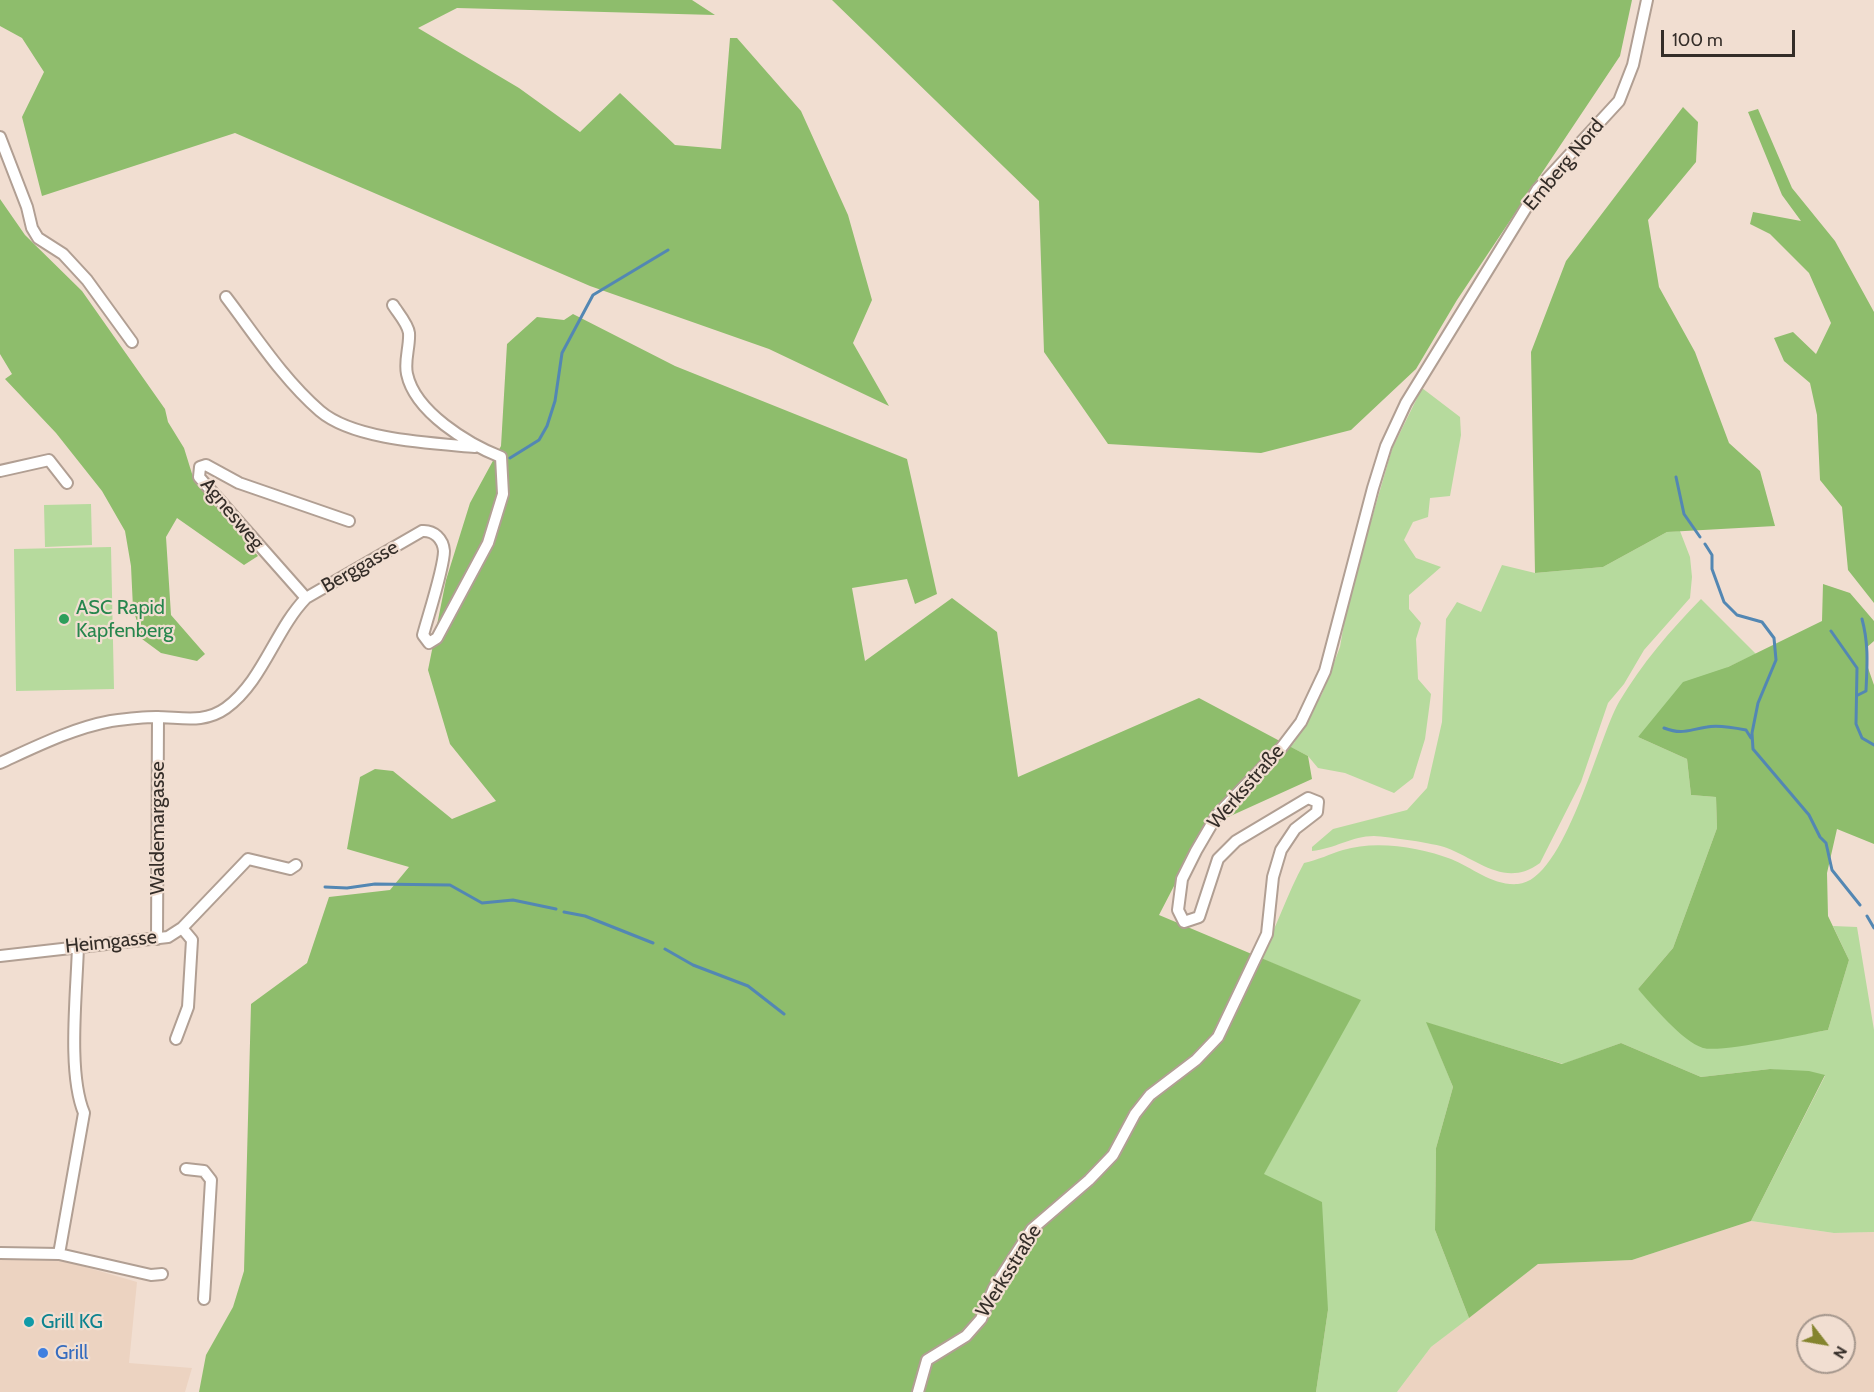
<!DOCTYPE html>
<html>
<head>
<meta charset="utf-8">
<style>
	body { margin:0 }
	#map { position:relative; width:1874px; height:1392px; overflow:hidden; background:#f1ded1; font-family:Cabin,sans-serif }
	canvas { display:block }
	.north { position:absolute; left:1796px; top:1314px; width:60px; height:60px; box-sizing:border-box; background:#f1ded1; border:2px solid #a5978d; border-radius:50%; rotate:121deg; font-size:16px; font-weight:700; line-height:24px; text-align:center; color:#342d28 }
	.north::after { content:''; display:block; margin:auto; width:21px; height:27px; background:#84842e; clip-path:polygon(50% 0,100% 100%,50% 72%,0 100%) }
	.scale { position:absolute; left:1661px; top:30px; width:134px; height:27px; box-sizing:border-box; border:3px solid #342d28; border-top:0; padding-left:8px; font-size:18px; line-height:21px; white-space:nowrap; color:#342d28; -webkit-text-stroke:4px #f1ded1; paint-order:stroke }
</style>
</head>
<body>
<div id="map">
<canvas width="1874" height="1392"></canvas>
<div class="north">N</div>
<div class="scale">100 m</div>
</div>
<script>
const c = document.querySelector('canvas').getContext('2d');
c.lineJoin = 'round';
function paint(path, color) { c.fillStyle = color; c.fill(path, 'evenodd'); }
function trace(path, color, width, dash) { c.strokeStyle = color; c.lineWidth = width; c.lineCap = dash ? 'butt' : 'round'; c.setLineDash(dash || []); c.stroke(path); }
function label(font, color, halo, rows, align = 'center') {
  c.font = font + ' Cabin,sans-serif'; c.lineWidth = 4.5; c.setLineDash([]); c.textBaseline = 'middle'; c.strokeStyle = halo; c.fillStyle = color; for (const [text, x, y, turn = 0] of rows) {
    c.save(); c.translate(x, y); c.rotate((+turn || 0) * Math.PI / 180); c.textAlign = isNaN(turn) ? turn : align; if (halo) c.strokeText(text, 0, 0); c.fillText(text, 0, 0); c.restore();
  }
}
paint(new Path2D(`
	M 1751,1221 L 1834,1233 L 1874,1232 L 1874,1392 L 1397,1392 L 1431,1347 L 1538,1264 L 1632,1260 ZM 1808,1326 L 1844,1326 L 1844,1362 L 1808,1362 Z
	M 0,1257 L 58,1259 L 137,1282 L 129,1363 L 192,1368 L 185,1392 L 0,1392 Z`), '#ecd3c1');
paint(new Path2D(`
	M 1422,388 L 1460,417 L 1461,435 L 1450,496 L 1430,498 L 1428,517 L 1413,522 L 1404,540 L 1416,558 L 1441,567 L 1409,595 L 1409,609 L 1421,623 L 1416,639 L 1418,679 L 1431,694 L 1425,739 L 1413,778 L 1394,793 L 1345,773 L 1318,768 L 1308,756 L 1289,746 L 1294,743 L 1322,694 L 1340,647 L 1348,600 L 1392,449 Z
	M 91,504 L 92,545 L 45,547 L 44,505 Z
	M 1680,531 L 1690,557 L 1692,577 L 1690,598 L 1644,650 L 1624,684 L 1608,703 L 1581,782 L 1540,863 C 1506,888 1480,861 1447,848 C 1434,843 1389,837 1374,836 C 1352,836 1334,849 1312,851 L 1312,847 L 1333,829 L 1407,810 L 1427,788 L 1442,722 L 1446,619 L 1457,602 L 1481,612 L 1502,565 L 1535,573 L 1603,567 L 1667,532 Z
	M 111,547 L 114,689 L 16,691 L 14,549 Z
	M 1701,599 L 1756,654 L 1728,667 L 1638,737 L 1687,759 L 1691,795 L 1716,797 L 1717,828 L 1673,948 L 1638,989 L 1704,1048 L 1734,1046 L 1828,1030 L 1849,960 L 1833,926 L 1857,927 L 1874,1030 L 1874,1232 L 1834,1233 L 1751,1221 L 1825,1076 L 1770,1069 L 1701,1077 L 1621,1043 L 1563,1064 L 1427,1023 L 1453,1087 L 1436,1148 L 1435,1230 L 1469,1318 L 1431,1347 L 1397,1392 L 1316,1392 L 1328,1310 L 1263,1175 L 1360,1000 L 1260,958 C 1277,927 1287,894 1304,863 C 1318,860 1330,854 1343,850 C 1375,840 1420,847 1451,859 C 1473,868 1493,886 1518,884 C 1565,881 1598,738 1619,702 C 1643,662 1669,632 1701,599 Z`), '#b6da9d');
paint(new Path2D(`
	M 0,0 L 692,0 L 715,15 L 457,8 L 418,28 L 519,88 L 580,132 L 620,93 L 675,145 L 721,149 L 730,38 L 737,38 L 801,111 L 848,215 L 872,300 L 853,343 L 889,406 L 769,349 L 590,286 L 235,133 L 42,196 L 22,117 L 44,72 L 22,38 L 0,26 Z
	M 832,0 L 1632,0 L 1620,56 L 1457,300 L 1416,369 L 1351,430 L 1261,453 L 1108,444 L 1044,352 L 1039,201 Z
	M 1683,107 L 1698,122 L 1696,162 L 1648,220 L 1659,287 L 1695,352 L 1729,443 L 1760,471 L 1775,526 L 1667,532 L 1603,567 L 1535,573 L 1531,352 L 1566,261 Z
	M 1758,109 L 1792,188 L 1835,241 L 1874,312 L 1874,603 L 1848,570 L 1842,507 L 1820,480 L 1817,415 L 1810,383 L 1784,361 L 1774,338 L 1793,332 L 1816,354 L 1831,323 L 1809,273 L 1770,234 L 1750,224 L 1753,212 L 1801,221 L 1782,195 L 1748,112 Z
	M 0,199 L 25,235 L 82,291 L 165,409 L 168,422 L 184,448 L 193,477 L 258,556 L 244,565 L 177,518 L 166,537 L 171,615 L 205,654 L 197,661 L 161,653 L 142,639 L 133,608 L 131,566 L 125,531 L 102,491 L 56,433 L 5,379 L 12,374 L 0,354 Z
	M 573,314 L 675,366 L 907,459 L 937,594 L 915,604 L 907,579 L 852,588 L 865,661 L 952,598 L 997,632 L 1018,777 L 1199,698 L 1308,756 L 1312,779 L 1204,828 L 1159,915 L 1361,1000 L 1264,1174 L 1322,1202 L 1328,1310 L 1316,1392 L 199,1392 L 206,1355 L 233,1307 L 244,1271 L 251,1004 L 307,963 L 329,897 L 390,890 L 409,867 L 347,849 L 360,777 L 375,769 L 393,771 L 452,819 L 496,801 L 450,744 L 428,670 L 446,580 L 470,503 L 501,446 L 507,344 L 537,317 L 564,320 Z
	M 1823,584 L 1850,593 L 1874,621 L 1874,641 L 1866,648 L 1867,665 L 1874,685 L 1874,844 L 1837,829 L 1827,873 L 1828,916 L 1849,960 L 1828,1030 C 1805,1034 1721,1053 1703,1048 C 1682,1041 1653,1006 1638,989 L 1673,948 L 1717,828 L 1716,797 L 1691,795 L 1687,759 L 1638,737 L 1683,682 L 1728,667 L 1822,621 Z
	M 1426,1022 L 1562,1064 L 1621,1043 L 1701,1077 L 1770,1069 L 1809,1071 L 1825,1075 L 1751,1221 L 1632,1260 L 1538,1264 L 1469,1318 L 1435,1230 L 1436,1148 L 1453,1087 Z`), '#8ebd6c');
trace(new Path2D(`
	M 510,458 L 539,440 L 547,426 L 555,401 L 562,353 L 593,295 L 668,250
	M 1676,477 L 1684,514 L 1700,537
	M 1705,544 L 1712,555 L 1712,569 L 1724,602 L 1737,615 L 1762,622 L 1774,638 L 1776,660 L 1758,703 L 1752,733 L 1753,749 L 1809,815 L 1820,837 L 1826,843 L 1832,870 L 1860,905
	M 1831,631 L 1857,668 L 1856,724 L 1862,738 L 1874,745
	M 1858,695 L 1866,691 C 1867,666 1869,645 1862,619
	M 1664,728 C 1682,735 1688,730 1707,727 C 1716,725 1736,728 1746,730 L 1751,738
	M 325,887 L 347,888 L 375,884 L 450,885 L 482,903 L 513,900 L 556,909
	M 564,912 L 585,916 L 653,943
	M 1867,916 L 1874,928
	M 665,949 L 693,965 L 748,986 L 784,1014`), '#5387b3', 3);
const minor = new Path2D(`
	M 0,137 L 27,207 L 32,228 L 38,238 L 63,254 L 87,280 L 132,342
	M 226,297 C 255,335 283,379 320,411 C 354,440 431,443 475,447
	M 0,471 L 49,460 L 67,483
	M 306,598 L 199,477 L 200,467 L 206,465 L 239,483 L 349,521
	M 0,763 C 35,747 73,728 111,721 C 126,719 141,717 156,717 C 181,717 204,724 226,708 C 263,681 275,630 306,598 L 422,531 C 434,530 443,539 444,551 C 444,568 428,616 423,635 L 429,643 L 437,638 L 488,543 L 503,494 L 501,457 C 468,444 415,412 407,374 C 404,361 410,346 409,333 C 408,324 398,313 393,305
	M 157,939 L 158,717
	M 0,956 L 168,937 L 182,928 L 248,859 L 290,869 L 296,865
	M 176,1039 L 188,1007 L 192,940 L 182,928
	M 186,1169 L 204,1171 L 211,1180 L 204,1299
	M 0,1253 L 59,1254 L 151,1275 L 162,1274
	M 59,1254 L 84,1113 C 67,1072 77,991 78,945
	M 918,1392 L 927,1360 L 966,1336 L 981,1319 L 994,1288 L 1032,1229 L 1089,1180 L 1113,1155 L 1135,1114 L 1150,1095 L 1196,1060 L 1218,1037 L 1267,934 L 1273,877 L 1281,850 L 1295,829 L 1317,812 L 1318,802 L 1308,798 L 1236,841 L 1218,859 L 1199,917 L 1184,922 L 1178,910 L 1182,879 L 1196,851 L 1217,815 L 1282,747 L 1301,722 L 1325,671 L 1373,488 L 1386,446 L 1406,403 L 1537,190 L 1619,101 L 1633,65 L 1647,0`);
trace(minor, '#b19f93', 14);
trace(minor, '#fff', 10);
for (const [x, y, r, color] of [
	[64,619,6,"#2e9e5b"],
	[29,1322,6,"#0f9aa8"],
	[43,1353,6,"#3f7fe0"]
]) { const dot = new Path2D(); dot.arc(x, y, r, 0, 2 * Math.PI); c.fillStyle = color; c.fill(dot); trace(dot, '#f1ded1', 2); }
label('20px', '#342d28', '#f1ded1', [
	["Emberg Nord",1564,165,-50],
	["Agnesweg",232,514,50],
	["Berggasse",360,567,-30],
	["Werksstraße",1246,787,-49],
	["Waldemargasse",158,828,-90],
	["Heimgasse",111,942,-6],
	["Werksstraße",1009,1271,-58]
]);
label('20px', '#27864d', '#f1ded1', [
	["ASC Rapid",76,608],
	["Kapfenberg",76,631]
], 'left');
label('20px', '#0d838f', '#f1ded1', [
	["Grill KG",41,1322]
], 'left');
label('20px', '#366cbe', '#f1ded1', [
	["Grill",55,1353]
], 'left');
</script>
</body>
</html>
